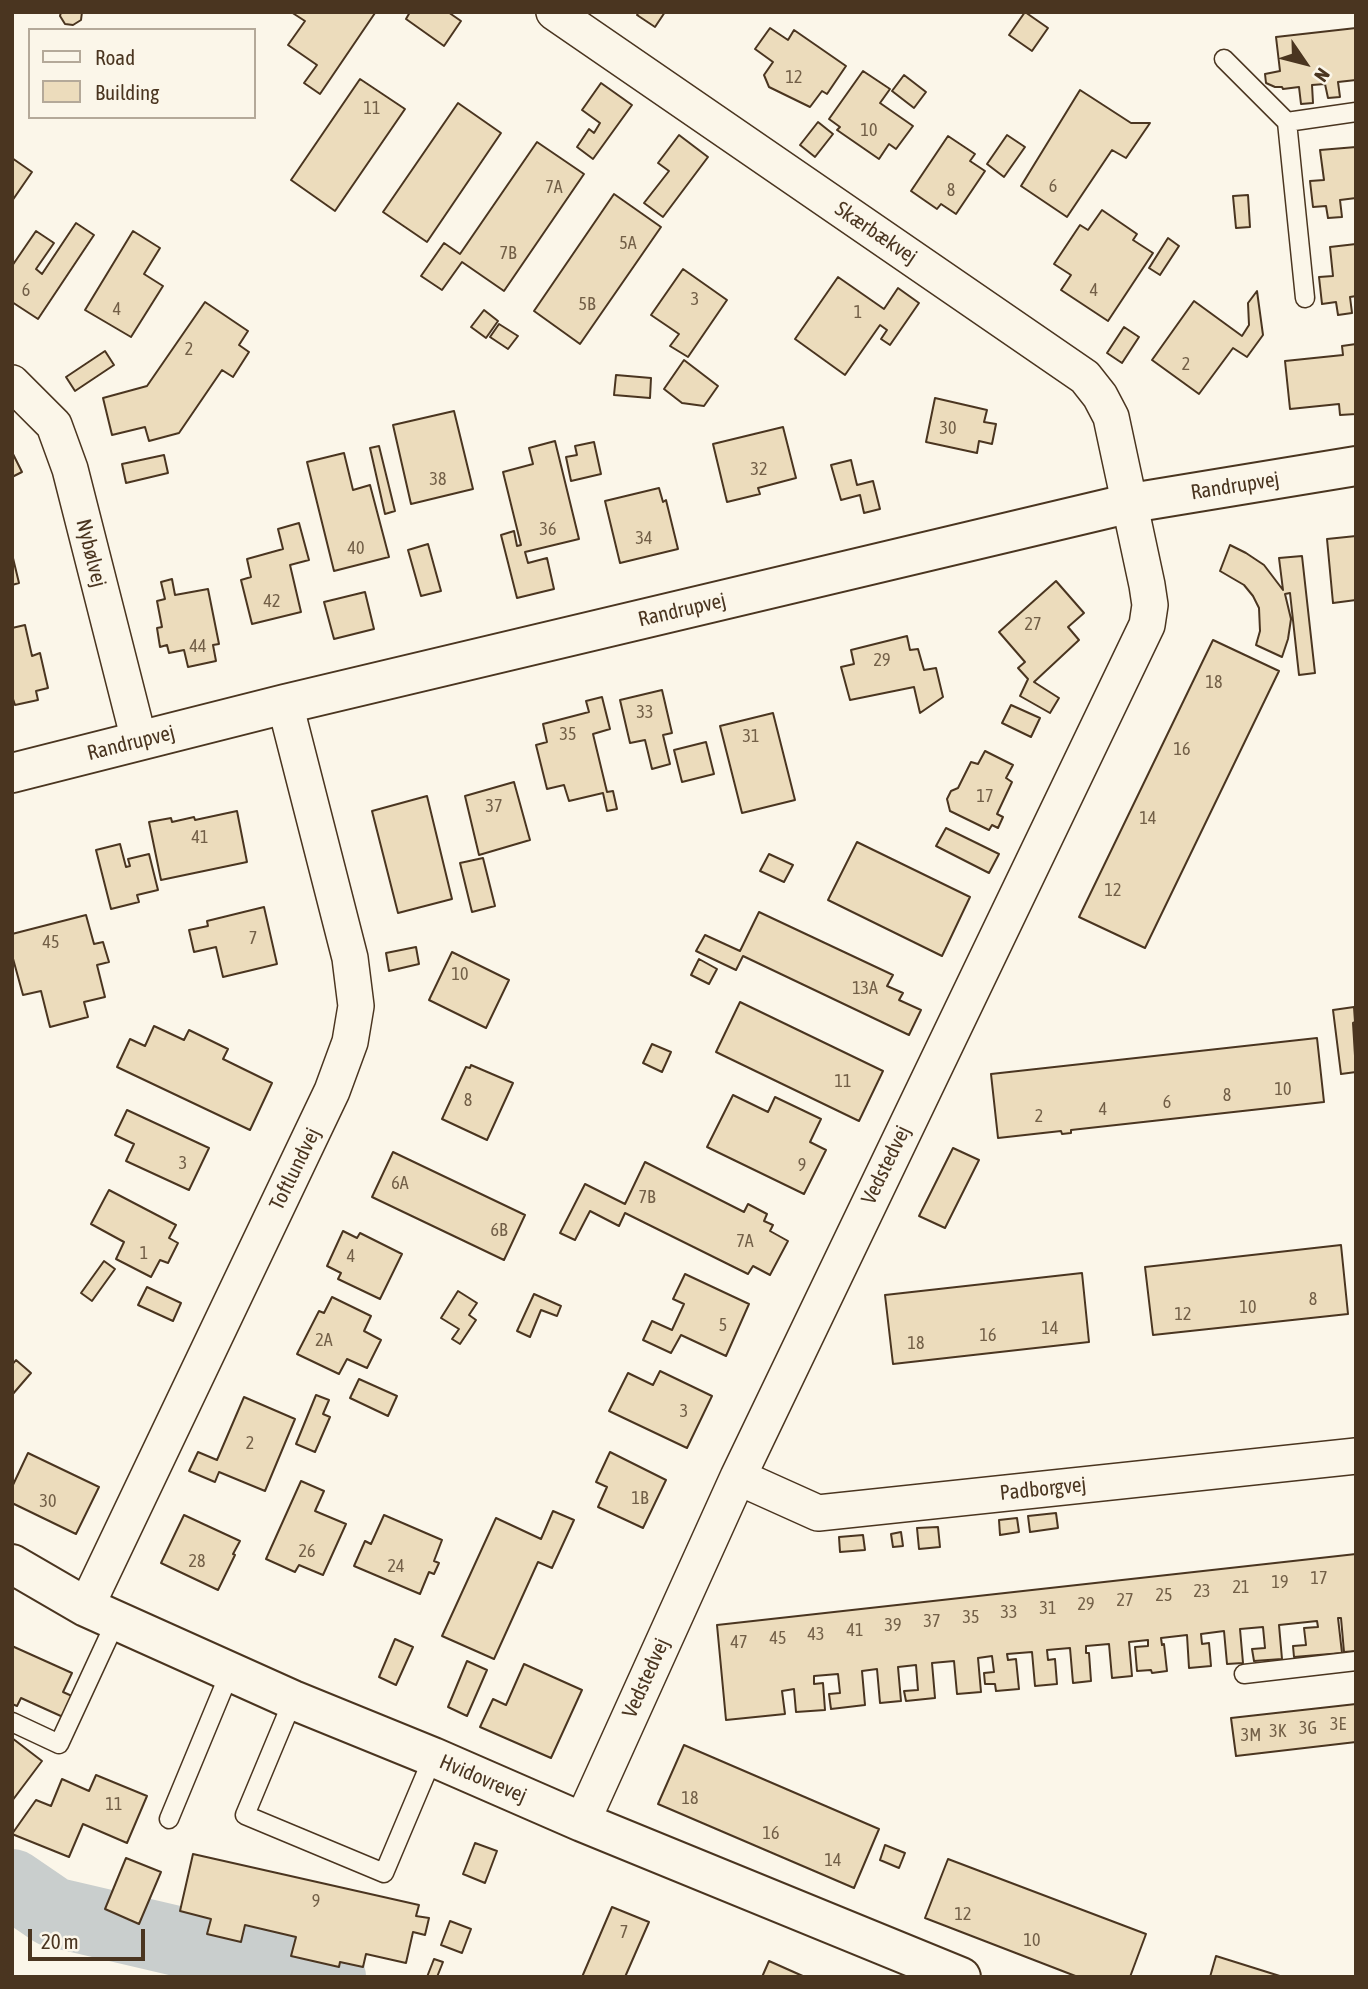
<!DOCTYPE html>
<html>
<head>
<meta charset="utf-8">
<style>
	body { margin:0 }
	#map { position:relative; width:1368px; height:1989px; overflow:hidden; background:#fbf6e9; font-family:"Asap Condensed",sans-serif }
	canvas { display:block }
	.frame { position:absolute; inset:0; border:14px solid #4a3520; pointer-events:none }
	.legend { position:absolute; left:28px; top:28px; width:228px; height:91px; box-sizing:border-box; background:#fbf6e9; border:2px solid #b4a999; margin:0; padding:9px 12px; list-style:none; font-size:21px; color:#4a3520 }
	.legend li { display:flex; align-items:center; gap:14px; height:35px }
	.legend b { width:35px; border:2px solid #b4a999 }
	.north { position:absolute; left:1270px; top:28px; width:70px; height:70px; -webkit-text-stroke:5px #fbf6e9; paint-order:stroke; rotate:125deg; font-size:19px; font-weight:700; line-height:28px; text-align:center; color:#4a3520 }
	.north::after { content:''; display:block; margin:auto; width:24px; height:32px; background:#4a3520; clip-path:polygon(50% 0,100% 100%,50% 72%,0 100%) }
	.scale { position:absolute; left:28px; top:1929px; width:117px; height:32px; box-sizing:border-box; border:4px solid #4a3520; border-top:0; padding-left:9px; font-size:21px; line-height:24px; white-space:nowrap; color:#4a3520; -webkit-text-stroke:5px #fbf6e9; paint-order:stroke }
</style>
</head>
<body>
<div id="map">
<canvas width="1368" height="1989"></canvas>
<div class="frame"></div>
<ul class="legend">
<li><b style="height:9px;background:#fbf6e9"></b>Road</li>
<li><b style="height:19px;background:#ecdcbc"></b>Building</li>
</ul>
<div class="north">N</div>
<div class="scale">20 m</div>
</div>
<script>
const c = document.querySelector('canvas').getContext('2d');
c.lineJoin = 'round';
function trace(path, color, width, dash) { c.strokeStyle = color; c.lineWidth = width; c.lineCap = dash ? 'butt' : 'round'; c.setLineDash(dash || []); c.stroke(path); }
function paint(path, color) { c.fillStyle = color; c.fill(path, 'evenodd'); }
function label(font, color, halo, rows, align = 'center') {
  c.font = font + ' "Asap Condensed",sans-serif'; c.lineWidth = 5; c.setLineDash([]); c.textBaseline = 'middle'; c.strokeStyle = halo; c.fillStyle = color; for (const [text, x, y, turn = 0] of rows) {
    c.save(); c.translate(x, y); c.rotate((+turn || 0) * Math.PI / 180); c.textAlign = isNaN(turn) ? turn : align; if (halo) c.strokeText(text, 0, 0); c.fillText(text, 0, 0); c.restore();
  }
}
trace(new Path2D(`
	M 12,1884 L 53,1912 L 331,1977`), '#c9cecd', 70);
const building = new Path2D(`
	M 61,12 L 82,12 L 81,20 L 73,25 L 65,24 L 60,16 Z
	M 291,12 L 375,13 L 320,94 L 304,83 L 317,65 L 288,45 L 305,21 Z
	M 410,12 L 448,12 L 461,21 L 444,46 L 406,19 Z
	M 639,12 L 665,12 L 655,27 L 637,15 Z
	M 1025,12 L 1048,28 L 1032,51 L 1009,35 Z
	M 770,28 L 788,40 L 794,30 L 846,66 L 827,94 L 822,91 L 810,107 L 769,87 L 764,75 L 773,62 L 755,49 Z
	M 1356,28 L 1356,80 L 1338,82 L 1340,97 L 1328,98 L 1325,84 L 1312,85 L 1313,103 L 1301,104 L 1299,87 L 1283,89 L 1282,87 L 1275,87 L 1266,83 L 1265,74 L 1280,71 L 1276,37 Z
	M 863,71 L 890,89 L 880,103 L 913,126 L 896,149 L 889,144 L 879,159 L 837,130 L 840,127 L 829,119 Z
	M 904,75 L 926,92 L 914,108 L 892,91 Z
	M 360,79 L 405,109 L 335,211 L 291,180 Z
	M 601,83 L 632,105 L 593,159 L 577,147 L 589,129 L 594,133 L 600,123 L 582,110 Z
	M 1080,90 L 1131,123 L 1150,123 L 1126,158 L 1112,150 L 1067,217 L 1021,186 Z
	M 458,103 L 501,133 L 427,242 L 383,212 Z
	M 818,122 L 833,134 L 815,157 L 800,145 Z
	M 679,135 L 708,157 L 663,217 L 644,203 L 669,171 L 658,163 Z
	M 1007,135 L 1025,147 L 1004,177 L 987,164 Z
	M 948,136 L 975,154 L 970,161 L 985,171 L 956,214 L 941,204 L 937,209 L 911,191 Z
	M 537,142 L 584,174 L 504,291 L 462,262 L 442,290 L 421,276 L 444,243 L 460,254 Z
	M 1356,147 L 1356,198 L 1340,200 L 1342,217 L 1328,218 L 1326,206 L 1313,207 L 1310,181 L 1324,180 L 1320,150 Z
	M 12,158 L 32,172 L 12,201 Z
	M 614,194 L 661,227 L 580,344 L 534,311 Z
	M 1248,195 L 1250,227 L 1236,228 L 1233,196 Z
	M 1102,210 L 1137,234 L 1133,240 L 1153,253 L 1108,321 L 1061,290 L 1071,275 L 1054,264 L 1080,225 L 1088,230 Z
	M 76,223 L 94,235 L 38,319 L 12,302 L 12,266 L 36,231 L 54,243 L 36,269 L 42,274 Z
	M 133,231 L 160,248 L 144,274 L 163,286 L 131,337 L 85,310 Z
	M 1168,238 L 1179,246 L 1160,275 L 1149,268 Z
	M 1356,244 L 1356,296 L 1350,297 L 1352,313 L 1338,315 L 1336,302 L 1322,304 L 1319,277 L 1333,276 L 1330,247 Z
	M 683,269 L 727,300 L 688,357 L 670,346 L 679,334 L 651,315 Z
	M 838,277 L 884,309 L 898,288 L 919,303 L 890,345 L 881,339 L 887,330 L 880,325 L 845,375 L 795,339 Z
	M 1257,291 L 1263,335 L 1247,357 L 1233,348 L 1199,394 L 1152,360 L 1194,301 L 1242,336 L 1249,325 L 1248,303 Z
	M 205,302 L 248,331 L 239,345 L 249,352 L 233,377 L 222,370 L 179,433 L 149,441 L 145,427 L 112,435 L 103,398 L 147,386 Z
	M 484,310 L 498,321 L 486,338 L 471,327 Z
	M 499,324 L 518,336 L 508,349 L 490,337 Z
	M 1124,327 L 1139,337 L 1122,363 L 1107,353 Z
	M 1356,344 L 1356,414 L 1340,415 L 1339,404 L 1290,409 L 1285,361 L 1343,355 L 1342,346 Z
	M 105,351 L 114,365 L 75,391 L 66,377 Z
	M 684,360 L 718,386 L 704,406 L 682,403 L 664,389 Z
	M 616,375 L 651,378 L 650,398 L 614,395 Z
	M 935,398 L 987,410 L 984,422 L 996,424 L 992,444 L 979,441 L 977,453 L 926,442 Z
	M 454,411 L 473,489 L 411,504 L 393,425 Z
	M 783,427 L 796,478 L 758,488 L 760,494 L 727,502 L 713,444 Z
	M 555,441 L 579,539 L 525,552 L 528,563 L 547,558 L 554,589 L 517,598 L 501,535 L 514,531 L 517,546 L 521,545 L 503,472 L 533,464 L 529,448 Z
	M 594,442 L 601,474 L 571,481 L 566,457 L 577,455 L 575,446 Z
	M 379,446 L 395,511 L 385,514 L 370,448 Z
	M 12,452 L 22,472 L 12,477 Z
	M 344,453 L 353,490 L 370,485 L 389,557 L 334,571 L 307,462 Z
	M 164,455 L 168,473 L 126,483 L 122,464 Z
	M 851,460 L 857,485 L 873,481 L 880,509 L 864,513 L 860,495 L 841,500 L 831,465 Z
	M 659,488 L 663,502 L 666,500 L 678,549 L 620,563 L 605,501 Z
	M 299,523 L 309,560 L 290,565 L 301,612 L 252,624 L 241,580 L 251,577 L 247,559 L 283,549 L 278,529 Z
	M 1356,536 L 1356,600 L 1333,603 L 1327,539 Z
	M 428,544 L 441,591 L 421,596 L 408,550 Z
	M 1230,545 L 1246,553 L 1264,565 L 1283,590 L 1279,558 L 1302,556 L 1315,673 L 1299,675 L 1290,593 L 1285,594 L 1291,619 L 1288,639 L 1282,657 L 1256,645 L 1260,631 L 1259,608 L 1253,596 L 1244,585 L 1220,571 Z
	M 12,554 L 19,583 L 12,585 Z
	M 172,579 L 175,595 L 208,589 L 219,644 L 213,645 L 216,661 L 188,667 L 184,650 L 169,653 L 167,645 L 160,647 L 157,628 L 162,627 L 157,601 L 165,599 L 161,582 Z
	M 1056,581 L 1084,613 L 1068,627 L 1079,640 L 1034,682 L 1059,698 L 1050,713 L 1020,696 L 1028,679 L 1018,668 L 1025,662 L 999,632 Z
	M 365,592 L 374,629 L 334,639 L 324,602 Z
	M 25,625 L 32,656 L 40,653 L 48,688 L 36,691 L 38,700 L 15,705 L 12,696 L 12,628 Z
	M 907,636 L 910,650 L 918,649 L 924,670 L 936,668 L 943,697 L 920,713 L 914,687 L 850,700 L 841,667 L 854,664 L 851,650 Z
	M 1213,640 L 1279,671 L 1145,948 L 1079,917 Z
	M 662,690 L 672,733 L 663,735 L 670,764 L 652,769 L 645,740 L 630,743 L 620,700 Z
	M 602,697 L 610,729 L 593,734 L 607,792 L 613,791 L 617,809 L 607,811 L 603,793 L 569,801 L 564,785 L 547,789 L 536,745 L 547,742 L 543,724 L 589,712 L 586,701 Z
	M 1011,705 L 1040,718 L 1031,737 L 1002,723 Z
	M 773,713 L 795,800 L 742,813 L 720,726 Z
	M 706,742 L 714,774 L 682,782 L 674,750 Z
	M 985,751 L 1013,765 L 1006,778 L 1012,782 L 997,814 L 1003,817 L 998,828 L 992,825 L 989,830 L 950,811 L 947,799 L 951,791 L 958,788 L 971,762 L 978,764 Z
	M 514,782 L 530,840 L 479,855 L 465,796 Z
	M 427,796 L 452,899 L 398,913 L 372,811 Z
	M 237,811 L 247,862 L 161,880 L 149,822 L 171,818 L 172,822 L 194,817 L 195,820 Z
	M 946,828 L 999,854 L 989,873 L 936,846 Z
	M 857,842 L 970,897 L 942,956 L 828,900 Z
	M 120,844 L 126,867 L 130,866 L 128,859 L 149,854 L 158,890 L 137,895 L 139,902 L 111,909 L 96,850 Z
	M 769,854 L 793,865 L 784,882 L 760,871 Z
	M 483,858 L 495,906 L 472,912 L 460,863 Z
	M 264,907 L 277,964 L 223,977 L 216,947 L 194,952 L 189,930 L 208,926 L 207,921 Z
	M 759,912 L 893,975 L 887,986 L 903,993 L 899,1000 L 921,1010 L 909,1035 L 743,956 L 736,970 L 696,951 L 705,935 L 740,951 Z
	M 86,915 L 94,944 L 103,942 L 109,962 L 97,965 L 105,997 L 84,1002 L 88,1017 L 50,1027 L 41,991 L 23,995 L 12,955 L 12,934 Z
	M 416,947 L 419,964 L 389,971 L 386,953 Z
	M 452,952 L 509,980 L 486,1028 L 429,1000 Z
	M 699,959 L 717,969 L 709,984 L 691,975 Z
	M 740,1002 L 883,1071 L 859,1121 L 716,1052 Z
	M 1354,1007 L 1355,1022 L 1353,1023 L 1356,1072 L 1341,1074 L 1333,1010 Z
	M 154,1026 L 184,1040 L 189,1030 L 228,1049 L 223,1059 L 272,1083 L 250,1130 L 117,1067 L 130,1039 L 145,1046 Z
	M 1317,1038 L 1324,1102 L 1071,1130 L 1071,1133 L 1062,1134 L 1061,1131 L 998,1138 L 991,1074 Z
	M 652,1044 L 671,1052 L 662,1072 L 643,1063 Z
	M 471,1065 L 513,1083 L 487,1140 L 442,1119 L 466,1067 L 470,1068 Z
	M 733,1095 L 768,1112 L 775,1097 L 821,1119 L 810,1142 L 826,1150 L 804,1194 L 707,1147 Z
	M 127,1110 L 209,1148 L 189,1190 L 126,1161 L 134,1144 L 115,1135 Z
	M 953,1148 L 979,1160 L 945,1228 L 919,1216 Z
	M 393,1152 L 525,1215 L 504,1260 L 372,1197 Z
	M 645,1162 L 744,1212 L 748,1204 L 767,1214 L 764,1221 L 773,1225 L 770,1231 L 788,1241 L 770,1275 L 753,1266 L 748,1274 L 625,1213 L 619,1226 L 590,1211 L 575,1240 L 560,1233 L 585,1184 L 625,1204 Z
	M 109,1190 L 176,1225 L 169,1238 L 178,1243 L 168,1263 L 160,1260 L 151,1277 L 116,1259 L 124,1242 L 91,1224 Z
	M 343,1231 L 357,1238 L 360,1233 L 402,1254 L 380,1299 L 338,1279 L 341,1273 L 327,1266 Z
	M 1341,1245 L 1348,1314 L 1153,1335 L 1145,1267 Z
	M 104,1261 L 115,1269 L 92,1301 L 81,1293 Z
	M 1082,1273 L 1089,1342 L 893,1364 L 885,1295 Z
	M 685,1274 L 749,1304 L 726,1356 L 681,1335 L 671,1353 L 643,1340 L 652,1321 L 672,1330 L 684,1304 L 673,1299 Z
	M 147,1287 L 181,1303 L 173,1321 L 138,1305 Z
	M 458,1291 L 477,1303 L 469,1315 L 476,1320 L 460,1344 L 452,1339 L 459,1329 L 441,1318 Z
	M 534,1294 L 561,1306 L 557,1316 L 541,1310 L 530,1337 L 517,1331 Z
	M 332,1297 L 371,1316 L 364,1331 L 381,1340 L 367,1368 L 347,1359 L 339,1374 L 297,1354 L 319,1311 L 324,1313 Z
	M 16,1360 L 31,1373 L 12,1395 L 12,1365 Z
	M 660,1371 L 712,1396 L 687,1448 L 609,1411 L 628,1373 L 653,1385 Z
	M 359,1379 L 397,1396 L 388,1416 L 350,1398 Z
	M 316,1395 L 329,1400 L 323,1414 L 330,1417 L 315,1452 L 296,1444 Z
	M 244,1397 L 295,1419 L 265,1491 L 219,1472 L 215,1482 L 189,1471 L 198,1452 L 217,1460 Z
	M 610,1452 L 666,1480 L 643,1528 L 598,1507 L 607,1487 L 596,1482 Z
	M 28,1453 L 99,1487 L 76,1534 L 12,1503 L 12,1487 Z
	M 301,1481 L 324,1491 L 315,1511 L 346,1524 L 323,1575 L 299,1565 L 295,1572 L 266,1559 Z
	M 553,1511 L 574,1520 L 552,1568 L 538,1562 L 494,1659 L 442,1636 L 496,1518 L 541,1539 Z
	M 1056,1513 L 1058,1528 L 1030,1532 L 1028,1516 Z
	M 184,1515 L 240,1541 L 233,1554 L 235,1555 L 218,1590 L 161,1563 Z
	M 384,1515 L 442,1540 L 434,1561 L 439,1563 L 434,1574 L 429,1572 L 420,1594 L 354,1566 L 365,1541 L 371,1544 Z
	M 1017,1518 L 1019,1532 L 1000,1535 L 999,1520 Z
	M 938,1527 L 940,1547 L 919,1549 L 917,1528 Z
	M 901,1532 L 903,1546 L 893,1547 L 891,1534 Z
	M 863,1535 L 865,1550 L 840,1552 L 839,1537 Z
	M 1356,1554 L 1356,1651 L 1344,1652 L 1341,1618 L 1338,1618 L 1342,1653 L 1294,1657 L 1293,1646 L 1306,1645 L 1304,1628 L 1318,1627 L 1317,1621 L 1279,1625 L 1282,1659 L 1254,1661 L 1252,1649 L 1265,1648 L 1263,1627 L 1240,1629 L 1243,1663 L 1227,1664 L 1224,1631 L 1201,1634 L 1202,1644 L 1209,1643 L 1211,1666 L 1189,1668 L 1187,1635 L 1161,1638 L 1162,1645 L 1164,1644 L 1167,1671 L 1152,1673 L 1151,1670 L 1137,1671 L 1135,1647 L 1148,1646 L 1148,1640 L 1129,1642 L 1132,1676 L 1112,1678 L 1109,1644 L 1086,1646 L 1086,1653 L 1089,1653 L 1091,1681 L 1073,1683 L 1070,1648 L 1047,1650 L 1048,1660 L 1055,1659 L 1057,1684 L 1035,1686 L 1032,1652 L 1007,1654 L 1008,1660 L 1016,1659 L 1019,1689 L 996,1691 L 995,1684 L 985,1684 L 984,1673 L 994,1672 L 992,1656 L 978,1658 L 981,1692 L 957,1694 L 954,1661 L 932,1663 L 935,1698 L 906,1701 L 904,1691 L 918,1690 L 916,1665 L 898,1667 L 901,1701 L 880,1703 L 877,1669 L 862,1671 L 865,1705 L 831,1709 L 829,1694 L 840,1693 L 838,1674 L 814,1676 L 814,1684 L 823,1683 L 825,1710 L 796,1712 L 794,1689 L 782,1691 L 785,1714 L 726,1720 L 717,1625 Z
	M 395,1639 L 413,1647 L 396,1685 L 379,1677 Z
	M 12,1646 L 72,1673 L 63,1692 L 72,1696 L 63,1717 L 21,1698 L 17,1706 L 12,1704 Z
	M 467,1661 L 487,1670 L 467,1716 L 448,1707 Z
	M 524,1664 L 582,1690 L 551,1758 L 480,1727 L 493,1699 L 506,1705 Z
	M 1356,1704 L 1356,1742 L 1236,1756 L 1231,1718 Z
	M 12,1738 L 42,1761 L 12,1801 Z
	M 684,1745 L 879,1829 L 854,1888 L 658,1804 Z
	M 96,1775 L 147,1796 L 127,1843 L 83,1824 L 69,1857 L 12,1834 L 36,1800 L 51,1806 L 62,1779 L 89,1791 Z
	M 475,1843 L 497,1851 L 485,1883 L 463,1874 Z
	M 885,1845 L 905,1853 L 899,1868 L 880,1860 Z
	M 193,1854 L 419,1905 L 416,1916 L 429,1918 L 425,1935 L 413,1932 L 406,1963 L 366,1954 L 363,1967 L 340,1962 L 339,1967 L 291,1956 L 296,1937 L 245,1925 L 241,1942 L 207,1934 L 211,1919 L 180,1911 Z
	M 126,1858 L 161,1872 L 139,1924 L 105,1909 Z
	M 948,1859 L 1146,1934 L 1130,1977 L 1078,1977 L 925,1918 Z
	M 612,1907 L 649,1922 L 625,1977 L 582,1977 Z
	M 450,1921 L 471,1929 L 462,1953 L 441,1945 Z
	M 1216,1956 L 1283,1977 L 1210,1977 Z
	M 434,1959 L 443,1962 L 437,1977 L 427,1977 Z
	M 769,1961 L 805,1977 L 762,1977 Z`);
paint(building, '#ecdcbc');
trace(building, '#4a3520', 2);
const lane = new Path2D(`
	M 1224,59 L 1287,122 L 1305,298
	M 1287,122 L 1356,112
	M 1244,1674 L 1356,1661
	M 293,1700 L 245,1815 L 384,1873 L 433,1757
	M 12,1722 L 59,1744 L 116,1621
	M 169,1819 L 230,1672`);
const street = new Path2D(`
	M 554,12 L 1085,377 L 1100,396 L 1111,417 L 1147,585 L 1150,605 L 1147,625 L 738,1477 L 582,1822
	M 12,383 L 54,425 L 70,469 L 139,740
	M 738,1477 L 818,1513 L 1356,1456
	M 86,1607 L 332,1091 L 350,1042 L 356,1006 L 350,958 L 285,704`);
const secondary = new Path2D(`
	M 12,773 L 285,704 L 1131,503 L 1356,466
	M 12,1564 L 86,1607 L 293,1700 L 433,1757 L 582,1822 L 961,1977`);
trace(lane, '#4a3520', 21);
trace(street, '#4a3520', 38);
trace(secondary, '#4a3520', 42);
trace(lane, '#fbf6e9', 18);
trace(street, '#fbf6e9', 35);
trace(secondary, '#fbf6e9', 38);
label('18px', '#725f47', null, [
	["12",794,77],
	["11",372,108],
	["10",869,130],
	["6",1053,186],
	["7A",554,187],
	["8",951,190],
	["5A",628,243],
	["7B",508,253],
	["6",26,290],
	["4",1094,290],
	["3",695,299],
	["5B",587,304],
	["4",117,309],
	["1",858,312],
	["2",189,349],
	["2",1186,364],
	["30",948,428],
	["32",759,469],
	["38",438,479],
	["36",548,529],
	["34",644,538],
	["40",356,548],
	["42",272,601],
	["27",1033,624],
	["44",198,646],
	["29",882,660],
	["18",1214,682],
	["33",645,712],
	["35",568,734],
	["31",751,736],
	["16",1182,749],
	["17",985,796],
	["37",494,806],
	["14",1148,818],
	["41",200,837],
	["12",1113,890],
	["7",253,938],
	["45",51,942],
	["10",460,974],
	["13A",865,988],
	["11",843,1081],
	["10",1283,1089],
	["8",1227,1095],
	["8",468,1100],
	["6",1167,1102],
	["4",1103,1109],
	["2",1039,1116],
	["3",183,1163],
	["9",802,1165],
	["6A",400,1183],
	["7B",647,1197],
	["6B",499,1230],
	["7A",745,1241],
	["1",144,1253],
	["4",351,1256],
	["8",1313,1299],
	["10",1248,1307],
	["12",1183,1314],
	["5",723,1325],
	["14",1050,1328],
	["16",988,1335],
	["2A",324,1340],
	["18",916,1343],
	["3",684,1411],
	["2",250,1443],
	["1B",640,1498],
	["30",48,1501],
	["26",307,1551],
	["28",197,1561],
	["24",396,1566],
	["17",1319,1578],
	["19",1280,1582],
	["21",1241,1587],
	["23",1202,1591],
	["25",1164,1595],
	["27",1125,1600],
	["29",1086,1604],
	["31",1048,1608],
	["33",1009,1612],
	["35",971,1617],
	["37",932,1621],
	["39",893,1625],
	["41",855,1630],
	["43",816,1634],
	["45",778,1638],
	["47",739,1642],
	["3E",1338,1724],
	["3G",1308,1728],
	["3K",1278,1731],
	["3M",1251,1735],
	["18",690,1798],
	["11",114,1804],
	["16",771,1833],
	["14",833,1860],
	["9",316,1901],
	["12",963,1914],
	["7",624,1932],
	["10",1032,1940]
]);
label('21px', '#4a3520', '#fbf6e9', [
	["Skærbækvej",876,233,34],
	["Randrupvej",1235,486,-9],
	["Nybølvej",91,553,76],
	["Randrupvej",682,610,-13],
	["Randrupvej",131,743,-14],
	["Vedstedvej",886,1165,-64],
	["Toftlundvej",295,1169,-64],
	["Padborgvej",1043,1489,-6],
	["Vedstedvej",646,1678,-66],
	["Hvidovrevej",483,1779,23]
]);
</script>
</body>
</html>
